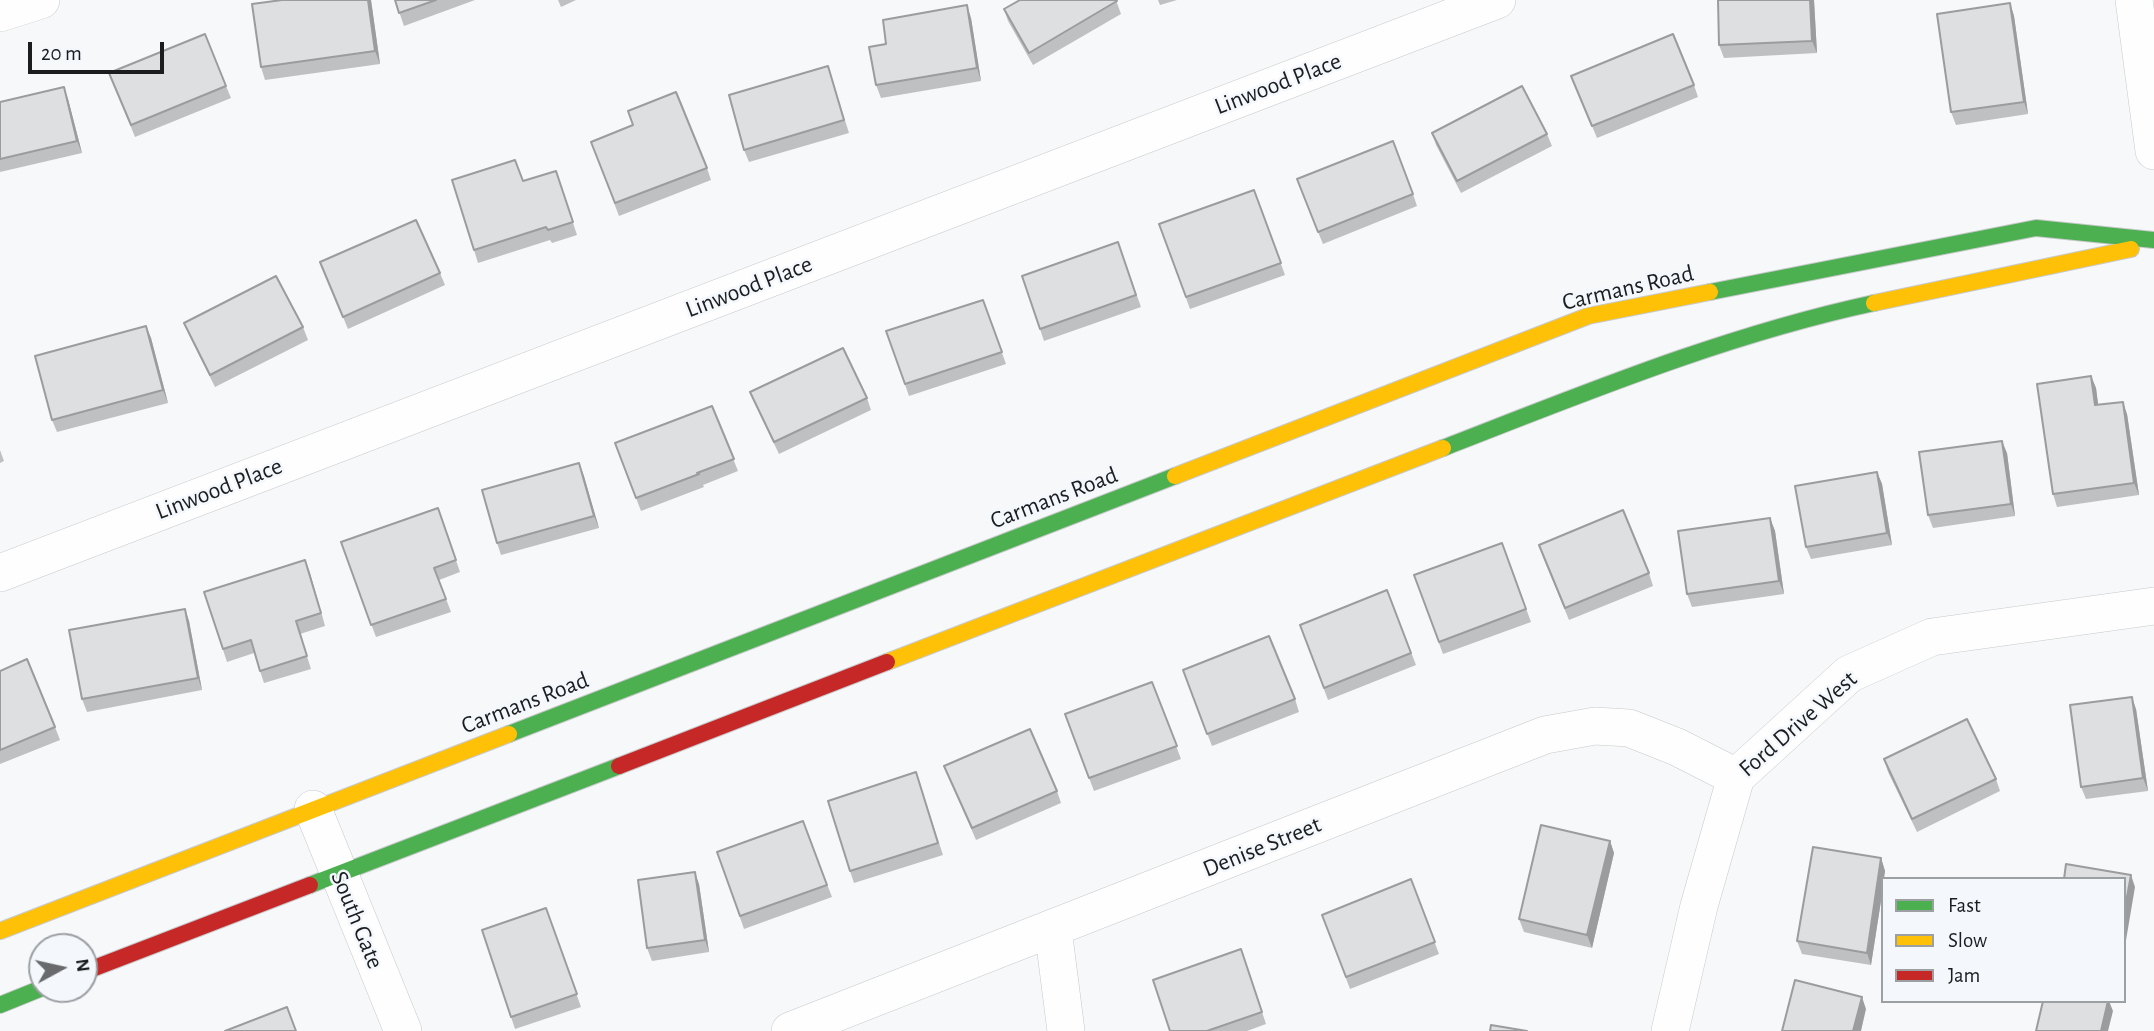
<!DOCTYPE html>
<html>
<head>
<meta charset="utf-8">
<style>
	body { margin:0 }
	#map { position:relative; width:2154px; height:1031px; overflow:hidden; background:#f6f8fa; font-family:"Alegreya Sans",sans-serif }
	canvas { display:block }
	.legend { position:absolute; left:1881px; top:877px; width:245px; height:126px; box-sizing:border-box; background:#f4f8fc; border:2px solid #9da0a3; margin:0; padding:9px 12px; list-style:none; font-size:21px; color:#1b1d1e }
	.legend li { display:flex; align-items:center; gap:14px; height:35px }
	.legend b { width:35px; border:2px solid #9da0a3 }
	.north { position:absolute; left:28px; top:933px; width:70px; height:70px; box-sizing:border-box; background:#f4f8fc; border:2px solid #9da0a3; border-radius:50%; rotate:82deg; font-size:19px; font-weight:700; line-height:28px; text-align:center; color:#1b1d1e }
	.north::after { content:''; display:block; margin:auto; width:24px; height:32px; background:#686a6b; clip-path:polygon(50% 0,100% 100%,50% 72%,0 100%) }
	.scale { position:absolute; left:28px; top:42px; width:136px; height:32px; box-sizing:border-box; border:4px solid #1b1d1e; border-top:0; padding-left:9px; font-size:21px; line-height:24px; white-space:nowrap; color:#1b1d1e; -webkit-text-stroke:5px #f4f8fc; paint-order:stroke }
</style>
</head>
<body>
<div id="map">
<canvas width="2154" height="1031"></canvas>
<ul class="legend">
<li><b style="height:9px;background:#4caf50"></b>Fast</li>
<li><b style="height:9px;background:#ffc107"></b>Slow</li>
<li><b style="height:9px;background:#c62828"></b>Jam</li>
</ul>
<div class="north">N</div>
<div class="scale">20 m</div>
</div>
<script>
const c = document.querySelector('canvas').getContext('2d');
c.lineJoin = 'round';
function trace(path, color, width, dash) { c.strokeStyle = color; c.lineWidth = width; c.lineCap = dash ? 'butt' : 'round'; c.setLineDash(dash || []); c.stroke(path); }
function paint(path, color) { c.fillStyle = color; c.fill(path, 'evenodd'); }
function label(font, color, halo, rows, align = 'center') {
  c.font = font + ' "Alegreya Sans",sans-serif'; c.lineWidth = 5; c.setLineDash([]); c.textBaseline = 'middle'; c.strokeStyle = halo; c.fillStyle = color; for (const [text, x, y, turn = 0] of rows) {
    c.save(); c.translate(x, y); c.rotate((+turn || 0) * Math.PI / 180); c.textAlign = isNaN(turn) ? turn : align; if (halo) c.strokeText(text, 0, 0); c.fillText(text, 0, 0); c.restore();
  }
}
const street = new Path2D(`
	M 2134,0 L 2154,151
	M 0,13 L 41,0
	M 0,573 L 1497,0
	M 313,809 L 403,1031
	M 1053,929 L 1066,1031
	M 790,1031 L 1545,735 L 1595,726 L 1629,728 L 1677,747 L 1736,777
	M 1670,1031 L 1699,906 L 1736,777 L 1849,674 L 1932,637 L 2154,606`);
const fast = new Path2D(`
	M 1710,292 L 2036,228 L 2154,240
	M 1443,448 C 1585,393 1725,335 1874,303
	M 509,734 L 1175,476
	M 310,885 L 619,766
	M 0,1005 L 42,988`);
const slow = new Path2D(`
	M 1874,303 L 2131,249
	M 1175,476 L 1588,316 L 1710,292
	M 887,662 L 1443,448
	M 0,931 L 509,734`);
const jam = new Path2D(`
	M 619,766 L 887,662
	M 84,972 L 310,885`);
trace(street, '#c7c9cb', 38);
trace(fast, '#c7c9cb', 18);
trace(slow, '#c7c9cb', 18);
trace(jam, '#c7c9cb', 18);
trace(street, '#fefefe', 37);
trace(fast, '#4caf50', 16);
trace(slow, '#ffc107', 16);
trace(jam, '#c62828', 16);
paint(new Path2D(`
	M 282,0 L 371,0 L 380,64 L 265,80 L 261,67 Z
	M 395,0 L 475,0 L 404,26 Z
	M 558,0 L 576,0 L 561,7 Z
	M 1116,0 L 1121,14 L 1033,65 L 1008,21 L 1004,9 Z
	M 1158,0 L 1177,0 L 1160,5 Z
	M 1718,0 L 1814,0 L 1817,53 L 1724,58 L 1719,45 Z
	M 2010,3 L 2014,16 L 2028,114 L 1956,125 L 1951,112 Z
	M 971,18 L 981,81 L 881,98 L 876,85 L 886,44 Z
	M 828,66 L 849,133 L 749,162 L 744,150 Z
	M 1571,76 L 1694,85 L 1698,97 L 1597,138 Z
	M 114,85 L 226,86 L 231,98 L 135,137 Z
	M 68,99 L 82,153 L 0,172 L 0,102 Z
	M 633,125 L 707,168 L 711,180 L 619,216 L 591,142 Z
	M 1432,133 L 1547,134 L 1552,146 L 1461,193 L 1436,145 Z
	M 556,171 L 577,235 L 552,243 L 550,240 L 478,263 L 474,250 L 523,181 Z
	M 1254,190 L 1285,275 L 1190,309 L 1159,224 Z
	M 1301,191 L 1413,194 L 1417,206 L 1323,244 Z
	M 1118,242 L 1141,307 L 1044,341 L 1022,276 Z
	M 320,262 L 440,273 L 445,285 L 348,329 Z
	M 983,300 L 1006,364 L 909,396 L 886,331 Z
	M 184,323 L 303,327 L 308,340 L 215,387 L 189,335 Z
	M 146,326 L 151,338 L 168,403 L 57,432 L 52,420 Z
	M 2091,376 L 2096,388 L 2098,405 L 2127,414 L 2139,495 L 2057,507 L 2053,494 Z
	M 750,392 L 867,398 L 871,410 L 779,454 L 755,404 Z
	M 712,406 L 738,471 L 703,485 L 704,487 L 641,511 L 615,443 Z
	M 0,450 L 4,461 L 0,463 Z
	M 2007,453 L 2015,516 L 1933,528 L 1928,515 Z
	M 579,463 L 599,528 L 501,555 L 497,543 Z
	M 1877,472 L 1882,484 L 1892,545 L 1811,559 L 1806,547 Z
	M 438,508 L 460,572 L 439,580 L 451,612 L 376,637 L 341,542 Z
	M 1770,518 L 1775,531 L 1784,594 L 1692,607 L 1687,594 Z
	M 1502,543 L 1531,622 L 1443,654 L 1414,575 Z
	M 1543,557 L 1649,573 L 1653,586 L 1569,620 Z
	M 305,560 L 325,626 L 300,634 L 311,669 L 264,683 L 254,653 L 227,662 L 204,592 Z
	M 1387,590 L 1416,665 L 1328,700 L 1300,625 Z
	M 185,609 L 189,621 L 202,690 L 87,712 L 82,699 Z
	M 1183,670 L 1295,699 L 1299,712 L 1212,746 Z
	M 0,671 L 55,727 L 60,740 L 0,764 Z
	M 1152,682 L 1181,759 L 1094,791 L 1065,714 Z
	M 2136,709 L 2148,791 L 2086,799 L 2081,787 Z
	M 1884,759 L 1996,779 L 2000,791 L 1917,832 L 1888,772 Z
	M 944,766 L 1057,791 L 1061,803 L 976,840 Z
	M 916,772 L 943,855 L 854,883 L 850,871 Z
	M 803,821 L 832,897 L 744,929 L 717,852 Z
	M 1610,841 L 1614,853 L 1592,948 L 1524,932 L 1519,919 Z
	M 1881,858 L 1885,871 L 1883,879 L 1883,888 L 1871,965 L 1802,954 L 1797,941 Z
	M 1411,879 L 1439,954 L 1350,989 L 1322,915 Z
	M 699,884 L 709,952 L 652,961 L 647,948 Z
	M 546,908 L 581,1007 L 515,1029 L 482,930 Z
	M 1241,949 L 1266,1024 L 1247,1031 L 1170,1031 Z`), '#bfc0c2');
paint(new Path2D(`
	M 368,0 L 371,0 L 380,64 L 375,51 Z
	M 1810,0 L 1814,0 L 1817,53 L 1812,41 Z
	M 2010,3 L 2014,16 L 2028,114 L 2024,102 Z
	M 967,5 L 971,18 L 981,81 L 977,68 Z
	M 64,87 L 68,99 L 82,153 L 77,141 Z
	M 146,326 L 151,338 L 168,403 L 163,390 Z
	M 2091,376 L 2096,388 L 2100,418 L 2095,405 Z
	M 2123,402 L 2127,414 L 2139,495 L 2134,483 Z
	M 2002,441 L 2007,453 L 2015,516 L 2011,504 Z
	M 579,463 L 584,476 L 599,528 L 594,516 Z
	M 1877,472 L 1882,484 L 1892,545 L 1887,533 Z
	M 1770,518 L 1775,531 L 1784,594 L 1779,581 Z
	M 305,560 L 310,573 L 325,626 L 321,613 Z
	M 185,609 L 189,621 L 202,690 L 198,678 Z
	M 2132,697 L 2136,709 L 2148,791 L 2143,778 Z
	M 1610,841 L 1614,853 L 1592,948 L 1587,935 Z
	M 1881,858 L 1885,871 L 1884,879 L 1883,879 L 1883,888 L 1871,965 L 1867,953 Z
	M 695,872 L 699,884 L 709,952 L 705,940 Z
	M 2131,875 L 2135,887 L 2124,952 L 2124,913 Z
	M 1862,997 L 1866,1009 L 1861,1031 L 1853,1031 Z
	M 2108,1001 L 2109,1001 L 2113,1011 L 2108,1031 L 2101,1031 Z`), '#9b9c9e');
const building = new Path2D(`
	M 282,0 L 368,0 L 375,51 L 261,67 L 252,4 Z
	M 395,0 L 436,0 L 399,13 Z
	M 1020,0 L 1116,0 L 1117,1 L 1029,53 L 1004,9 Z
	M 1718,0 L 1810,0 L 1812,41 L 1719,45 Z
	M 2010,3 L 2024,102 L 1951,112 L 1937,14 Z
	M 967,5 L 977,68 L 876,85 L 869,47 L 886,44 L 883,20 Z
	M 205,34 L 226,86 L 131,125 L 109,73 Z
	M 1673,34 L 1694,85 L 1592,126 L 1571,76 Z
	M 828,66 L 844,120 L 744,150 L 729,95 Z
	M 1522,86 L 1547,134 L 1457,181 L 1432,133 Z
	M 64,87 L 77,141 L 0,159 L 0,102 Z
	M 676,92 L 707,168 L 615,203 L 591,142 L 633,125 L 628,111 Z
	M 1393,141 L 1413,194 L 1318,232 L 1297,179 Z
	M 515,160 L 523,181 L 556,171 L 573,222 L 548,230 L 546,227 L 474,250 L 452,180 Z
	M 1254,190 L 1281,263 L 1186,297 L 1159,224 Z
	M 416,220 L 440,273 L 343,317 L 320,262 Z
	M 1118,242 L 1136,295 L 1040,329 L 1022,276 Z
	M 276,276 L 303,327 L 210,375 L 184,323 Z
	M 983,300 L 1002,352 L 905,384 L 886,331 Z
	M 146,326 L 163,390 L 52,420 L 35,356 Z
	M 843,348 L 867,398 L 774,442 L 750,392 Z
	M 2091,376 L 2095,405 L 2123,402 L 2134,483 L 2053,494 L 2037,384 Z
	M 712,406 L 734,459 L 697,473 L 699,474 L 636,498 L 615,443 Z
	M 2002,441 L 2011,504 L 1928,515 L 1919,452 Z
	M 579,463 L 594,516 L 497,543 L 482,490 Z
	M 1877,472 L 1887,533 L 1806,547 L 1795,486 Z
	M 438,508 L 456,560 L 434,568 L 446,599 L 371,625 L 341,542 Z
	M 1623,510 L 1649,573 L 1565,608 L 1539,545 Z
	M 1770,518 L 1779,581 L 1687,594 L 1678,531 Z
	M 1502,543 L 1526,609 L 1439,642 L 1414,575 Z
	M 305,560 L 321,613 L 296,621 L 307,656 L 260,671 L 251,640 L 223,649 L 204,592 Z
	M 1387,590 L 1411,653 L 1324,688 L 1300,625 Z
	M 185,609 L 198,678 L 82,699 L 69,630 Z
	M 1269,636 L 1295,699 L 1207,734 L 1183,670 Z
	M 27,659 L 55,727 L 0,750 L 0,671 Z
	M 1152,682 L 1177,746 L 1089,778 L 1065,714 Z
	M 2132,697 L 2143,778 L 2081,787 L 2070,705 Z
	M 1967,719 L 1996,779 L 1912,819 L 1884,759 Z
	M 1030,729 L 1057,791 L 972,828 L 944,766 Z
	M 916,772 L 938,843 L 850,871 L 828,801 Z
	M 803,821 L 827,885 L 740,916 L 717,852 Z
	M 1541,825 L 1610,841 L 1587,935 L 1519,919 Z
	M 1813,847 L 1881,858 L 1867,953 L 1797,941 Z
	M 2066,864 L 2131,875 L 2124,913 L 2124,879 L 2064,879 Z
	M 695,872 L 705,940 L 647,948 L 638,880 Z
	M 1411,879 L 1435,942 L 1346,977 L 1322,915 Z
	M 546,908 L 577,994 L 511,1017 L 482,930 Z
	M 1241,949 L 1262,1012 L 1207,1031 L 1170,1031 L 1153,980 Z
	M 1795,980 L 1862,997 L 1853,1031 L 1782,1031 Z
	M 2043,1001 L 2108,1001 L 2101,1031 L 2036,1031 Z
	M 287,1007 L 296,1031 L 225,1031 Z
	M 1491,1025 L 1527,1031 L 1490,1031 Z`);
paint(building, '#dedfe1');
trace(building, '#9b9c9e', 2);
label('24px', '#1b1d1e', '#f4f8fc', [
	["Linwood Place",1278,84,-21],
	["Linwood Place",749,287,-21],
	["Carmans Road",1628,288,-13],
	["Linwood Place",219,489,-21],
	["Carmans Road",1054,498,-21],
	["Carmans Road",525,703,-21],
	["Ford Drive West",1798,724,-41],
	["Denise Street",1262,847,-22],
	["South Gate",357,920,68]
]);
</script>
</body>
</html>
